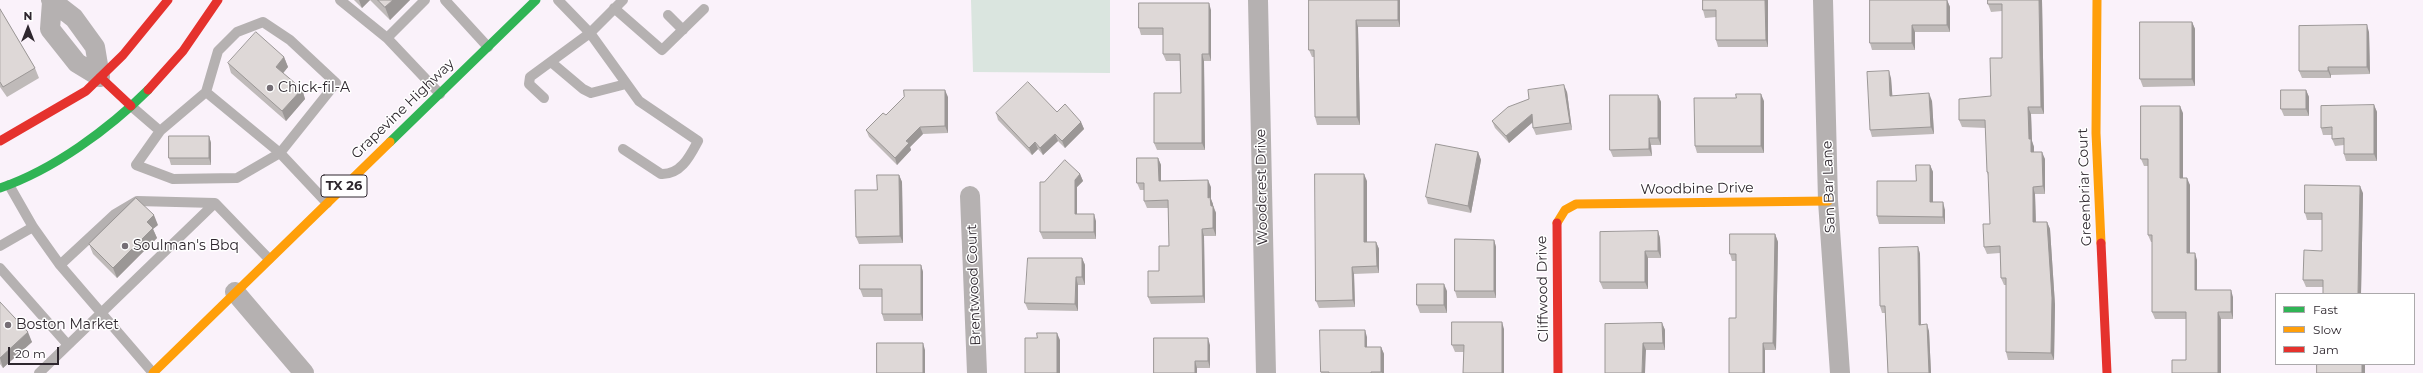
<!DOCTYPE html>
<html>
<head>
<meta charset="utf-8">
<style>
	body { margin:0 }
	#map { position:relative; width:2423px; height:373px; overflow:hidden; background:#faf2fa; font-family:Montserrat,sans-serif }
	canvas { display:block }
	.legend { position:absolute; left:2275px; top:293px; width:140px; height:72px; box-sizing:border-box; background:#fff; border:1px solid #aba9ab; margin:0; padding:5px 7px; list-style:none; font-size:12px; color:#2e272e }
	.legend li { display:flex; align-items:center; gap:8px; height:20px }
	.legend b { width:20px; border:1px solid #aba9ab }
	.north { position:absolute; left:8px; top:8px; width:40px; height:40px; -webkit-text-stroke:3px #fff; paint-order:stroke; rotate:0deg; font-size:11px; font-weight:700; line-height:16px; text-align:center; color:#2e272e }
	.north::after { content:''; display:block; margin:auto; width:14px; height:18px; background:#2e272e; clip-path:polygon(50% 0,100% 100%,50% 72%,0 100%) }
	.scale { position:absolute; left:8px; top:347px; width:51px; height:18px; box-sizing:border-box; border:2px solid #2e272e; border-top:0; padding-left:5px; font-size:12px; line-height:14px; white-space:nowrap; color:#2e272e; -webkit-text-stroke:3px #fff; paint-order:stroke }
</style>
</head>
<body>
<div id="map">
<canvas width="2423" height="373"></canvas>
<ul class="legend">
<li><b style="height:5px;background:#30b455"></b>Fast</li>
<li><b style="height:5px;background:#ff9f0a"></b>Slow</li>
<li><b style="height:5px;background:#e5322d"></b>Jam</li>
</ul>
<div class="north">N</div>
<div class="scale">20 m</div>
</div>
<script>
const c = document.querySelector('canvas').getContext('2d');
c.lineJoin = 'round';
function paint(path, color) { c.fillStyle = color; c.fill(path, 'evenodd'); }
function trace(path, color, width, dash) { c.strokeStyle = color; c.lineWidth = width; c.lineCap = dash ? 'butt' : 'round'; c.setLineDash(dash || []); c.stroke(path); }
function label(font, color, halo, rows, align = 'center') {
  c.font = font + ' Montserrat,sans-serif'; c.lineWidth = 3; c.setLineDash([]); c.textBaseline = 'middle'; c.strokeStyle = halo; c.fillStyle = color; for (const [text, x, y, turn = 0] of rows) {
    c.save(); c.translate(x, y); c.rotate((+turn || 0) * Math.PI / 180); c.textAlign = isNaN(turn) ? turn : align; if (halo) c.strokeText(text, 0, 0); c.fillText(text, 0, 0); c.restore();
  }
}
paint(new Path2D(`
	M 971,0 L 1110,0 L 1110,73 L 973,72 Z`), '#dae5df');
trace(new Path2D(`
	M 340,0 L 387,38 L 440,94
	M 445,0 L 488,47
	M 558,0 L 590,33 L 639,101 L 698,141 C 690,156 681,175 661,174 L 623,149
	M 614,8 L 662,50 L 704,9
	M 668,15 L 683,30
	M 387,38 L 425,0
	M 551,62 L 583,89 L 591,93 L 626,84
	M 206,92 L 280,153 L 327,203
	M 544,98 L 529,84 L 530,77 L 590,33 L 623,0
	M 131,106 L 160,131 L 136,165 L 173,179 L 237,178 L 280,153 L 336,83 L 290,40 L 263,22 L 237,32 L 218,51 L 206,92 L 160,131
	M 9,185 L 33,227 L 60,265 L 153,373
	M 215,203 L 269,259
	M 0,246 L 33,227
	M 0,268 L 68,345
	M 39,373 L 215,203 L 137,201 L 115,214 L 60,265`), '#b5b1b1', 10);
trace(new Path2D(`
	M 51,0 L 74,18 L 95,47 L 100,77
	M 1258,0 L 1266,373
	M 1823,0 L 1828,201 L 1840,373
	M 52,2 L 50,29 L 77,63 L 100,77
	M 970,196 L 977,373
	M 235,292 L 304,373`), '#b5b1b1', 20);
trace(new Path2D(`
	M 390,142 L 536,0
	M 0,188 C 53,170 109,129 148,90`), '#30b455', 9);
trace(new Path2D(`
	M 2097,0 L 2096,133 L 2101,243
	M 1557,223 L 1565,210 L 1576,204 L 1828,201
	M 153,373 L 390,142`), '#ff9f0a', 9);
trace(new Path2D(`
	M 100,77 L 131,106
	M 148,90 L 183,51 L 218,0
	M 0,141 L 86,91 L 123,55 L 168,0
	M 1557,223 L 1558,373
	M 2101,243 L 2107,373`), '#e5322d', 9);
paint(new Path2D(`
	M 354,0 L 370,0 L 362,8 Z
	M 370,0 L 410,0 L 390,20 Z
	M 1309,0 L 1400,2 L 1400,27 L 1358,27 L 1360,125 L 1317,125 L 1315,117 L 1315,57 L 1312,57 L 1309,50 Z
	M 1703,0 L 1768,0 L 1768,47 L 1718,47 L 1716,40 L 1716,17 L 1705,18 L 1703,10 Z
	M 1947,0 L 1950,7 L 1950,32 L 1915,32 L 1915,50 L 1872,50 L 1870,43 Z
	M 2042,0 L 2044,114 L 2031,114 L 2032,141 L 2034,147 L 2034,152 L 2045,159 L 2045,194 L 2035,194 L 2036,222 L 2047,222 L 2050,229 L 2055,305 L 2054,360 L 2008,360 L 2006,352 L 2006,285 L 2004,285 L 2001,278 L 2000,253 L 1987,254 L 1984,247 L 1990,224 L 1989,178 L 1987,172 L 1986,128 L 1962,127 L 1959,120 L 1991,96 L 2002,58 L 2002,11 L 1991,12 L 1988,4 Z
	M 0,9 L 35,68 L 39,78 L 7,97 L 0,87 Z
	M 1211,10 L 1211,61 L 1204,61 L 1205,150 L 1157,150 L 1154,143 L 1181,93 L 1180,61 L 1166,61 L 1163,54 L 1163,35 L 1141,35 L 1139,28 Z
	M 2192,22 L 2195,29 L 2195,86 L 2143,87 L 2140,79 Z
	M 2369,32 L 2370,74 L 2331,75 L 2331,78 L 2302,78 L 2299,71 Z
	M 284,57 L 288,67 L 283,73 L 302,89 L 305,99 L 286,121 L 231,73 L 228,63 Z
	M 1891,78 L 1892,96 L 1932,101 L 1934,134 L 1872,137 L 1870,130 Z
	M 2306,90 L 2309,97 L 2309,116 L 2284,116 L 2281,109 Z
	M 1567,92 L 1572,130 L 1536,135 L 1533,128 L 1533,122 L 1509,143 L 1495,128 L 1492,121 Z
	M 1658,95 L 1661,102 L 1661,145 L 1651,145 L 1652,156 L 1613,157 L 1610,150 Z
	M 948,97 L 948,133 L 923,134 L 910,147 L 911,150 L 897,165 L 869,137 L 866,130 L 886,115 Z
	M 1764,101 L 1764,153 L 1697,153 L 1695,146 Z
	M 2374,105 L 2377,112 L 2377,161 L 2346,161 L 2344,154 L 2344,145 L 2335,146 L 2332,139 L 2332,135 L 2323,135 L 2321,128 Z
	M 1057,112 L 1081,122 L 1084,129 L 1065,148 L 1058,141 L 1043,155 L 1038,149 L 1032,155 L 998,120 L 996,113 Z
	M 2183,113 L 2183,178 L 2190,185 L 2190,253 L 2197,260 L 2197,290 L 2233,297 L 2233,319 L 2221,319 L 2221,373 L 2186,360 L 2186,319 L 2155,319 L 2152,312 L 2152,242 L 2151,242 L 2148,235 L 2148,166 L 2144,166 L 2141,159 Z
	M 209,136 L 211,143 L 211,165 L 171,165 L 169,158 Z
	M 1478,152 L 1481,160 L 1471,213 L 1428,204 L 1426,197 Z
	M 1158,158 L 1161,165 L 1161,181 L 1211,187 L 1211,199 L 1216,213 L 1216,236 L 1204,236 L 1205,303 L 1151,304 L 1148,297 L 1159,271 L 1169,246 L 1168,208 L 1147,208 L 1144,201 L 1144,190 L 1140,190 L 1137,183 Z
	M 1930,165 L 1933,172 L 1933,202 L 1945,210 L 1945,224 L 1879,224 L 1877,216 L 1916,181 Z
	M 1080,174 L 1083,181 L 1077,187 L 1077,214 L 1096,221 L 1096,239 L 1043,239 L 1040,232 L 1044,182 Z
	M 899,175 L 902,182 L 903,243 L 859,244 L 856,237 Z
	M 1367,181 L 1367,242 L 1376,242 L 1379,249 L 1379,273 L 1354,274 L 1355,307 L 1319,308 L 1316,301 Z
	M 2363,193 L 2361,294 L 2323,294 L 2323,287 L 2306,287 L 2303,280 L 2322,251 L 2322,220 L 2307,220 L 2305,213 Z
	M 158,225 L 153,229 L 157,238 L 117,278 L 93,254 L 89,244 Z
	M 1658,231 L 1660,238 L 1661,258 L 1648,258 L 1648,289 L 1603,289 L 1600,282 Z
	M 1775,234 L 1778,242 L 1776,350 L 1765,350 L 1736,318 L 1736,261 L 1732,261 L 1730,254 Z
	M 1494,240 L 1496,247 L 1496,298 L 1457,298 L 1455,291 Z
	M 1918,247 L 1920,254 L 1921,325 L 1929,331 L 1931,373 L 1888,373 L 1885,313 L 1882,313 L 1880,306 Z
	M 1082,258 L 1085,265 L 1085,285 L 1078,285 L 1078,311 L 1028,310 L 1025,303 Z
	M 921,265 L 923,272 L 923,321 L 884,321 L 882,314 L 882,297 L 863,297 L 860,289 Z
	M 1447,291 L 1447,313 L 1420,313 L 1417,305 Z
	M 0,302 L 32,342 L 3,368 L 0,364 Z
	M 1662,323 L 1665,330 L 1665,350 L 1646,350 L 1605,373 Z
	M 1504,329 L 1504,373 L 1463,352 L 1455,352 L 1452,345 Z
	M 1367,337 L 1367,347 L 1381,347 L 1384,354 L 1384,373 L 1321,373 L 1321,372 Z
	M 1210,345 L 1210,368 L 1197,368 L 1197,373 L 1154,373 Z`), '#bfbab9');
paint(new Path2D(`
	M 359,0 L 370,0 L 362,8 Z
	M 393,0 L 410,0 L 390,20 L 385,7 Z
	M 1398,0 L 1400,0 L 1400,27 L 1398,20 Z
	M 1765,0 L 1768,0 L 1768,47 L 1766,40 Z
	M 1947,0 L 1950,7 L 1950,32 L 1947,25 Z
	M 2039,0 L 2042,0 L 2044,114 L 2041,107 Z
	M 1209,3 L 1211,10 L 1211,61 L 1209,54 Z
	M 1356,20 L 1358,27 L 1360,125 L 1357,117 Z
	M 2192,22 L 2195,29 L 2195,86 L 2192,79 Z
	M 1912,25 L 1915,32 L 1915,50 L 1912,43 Z
	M 2367,25 L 2369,32 L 2370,74 L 2367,67 Z
	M 1202,54 L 1204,61 L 1205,150 L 1202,143 Z
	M 284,57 L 288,67 L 280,77 L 276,67 Z
	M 2328,67 L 2331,75 L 2331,78 L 2328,71 Z
	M 1889,71 L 1891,78 L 1893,103 L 1890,96 Z
	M 1564,85 L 1567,92 L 1572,130 L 1570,123 Z
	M 302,89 L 305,99 L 286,121 L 282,111 Z
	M 945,90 L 948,97 L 948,133 L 945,126 Z
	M 2306,90 L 2309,97 L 2309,116 L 2306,109 Z
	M 1929,93 L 1932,101 L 1934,134 L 1931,127 Z
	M 1761,94 L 1764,101 L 1764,153 L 1761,146 Z
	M 1658,95 L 1661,102 L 1661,145 L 1658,138 Z
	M 2374,105 L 2377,112 L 2377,161 L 2374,154 Z
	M 2180,106 L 2183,113 L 2183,185 L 2180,178 Z
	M 2028,107 L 2031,114 L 2032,141 L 2034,147 L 2034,159 L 2031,152 L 2029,139 Z
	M 1532,114 L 1534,121 L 1509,143 L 1506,136 Z
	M 1081,122 L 1084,129 L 1065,148 L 1062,141 Z
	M 920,127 L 923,134 L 910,147 L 911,150 L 897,165 L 895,158 L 906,141 Z
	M 1055,134 L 1058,141 L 1043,155 L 1040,148 Z
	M 209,136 L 211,143 L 211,165 L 209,158 Z
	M 1649,138 L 1651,145 L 1652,156 L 1649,149 Z
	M 1035,142 L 1038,149 L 1032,155 L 1029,148 Z
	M 1478,152 L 1481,160 L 1471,213 L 1468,206 Z
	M 2042,152 L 2045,159 L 2045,194 L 2043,186 Z
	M 1158,158 L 1161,165 L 1161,188 L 1159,181 Z
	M 1930,165 L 1933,172 L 1933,210 L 1930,202 Z
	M 1080,174 L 1083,181 L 1077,187 L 1077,221 L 1075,214 L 1075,180 Z
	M 1364,174 L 1367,181 L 1367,249 L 1364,242 Z
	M 899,175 L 902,182 L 903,243 L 900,236 Z
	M 2187,178 L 2190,185 L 2190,260 L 2187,253 Z
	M 1208,180 L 1211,187 L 1211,199 L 1213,204 L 1213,213 L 1208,198 Z
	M 2360,186 L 2363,193 L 2361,294 L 2358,294 Z
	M 2033,187 L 2035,194 L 2036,229 L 2033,222 Z
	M 1943,202 L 1945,210 L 1945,224 L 1943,217 Z
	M 1213,206 L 1216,213 L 1216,236 L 1213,228 Z
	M 1094,214 L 1096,221 L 1096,239 L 1094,232 Z
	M 154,215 L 158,225 L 153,229 L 157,238 L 117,278 L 113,268 L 147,222 Z
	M 2047,222 L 2050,229 L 2055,305 L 2054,360 L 2051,353 Z
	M 1202,229 L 1204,236 L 1205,303 L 1203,296 Z
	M 1658,231 L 1660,238 L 1661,258 L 1658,251 Z
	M 1775,234 L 1778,242 L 1776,350 L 1773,343 Z
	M 1494,240 L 1496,247 L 1496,298 L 1494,291 Z
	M 1376,242 L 1379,249 L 1379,273 L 1377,266 Z
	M 1918,247 L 1920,254 L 1921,332 L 1919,325 Z
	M 1645,251 L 1648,258 L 1648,289 L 1645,282 Z
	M 2195,253 L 2197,260 L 2197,297 L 2195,290 Z
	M 1082,258 L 1085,265 L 1085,285 L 1082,277 Z
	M 921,265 L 923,272 L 923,321 L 921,314 Z
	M 1352,267 L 1354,274 L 1355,307 L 1353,300 Z
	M 1076,277 L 1078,285 L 1078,311 L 1075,304 Z
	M 1444,284 L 1447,291 L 1447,313 L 1444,305 Z
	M 2231,290 L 2233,297 L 2233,319 L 2231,312 Z
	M 2218,312 L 2221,319 L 2221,373 L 2218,373 Z
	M 1502,322 L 1504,329 L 1504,373 L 1502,373 Z
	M 1662,323 L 1665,330 L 1665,350 L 1663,343 Z
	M 1927,324 L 1929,331 L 1931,373 L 1929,373 Z
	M 1365,330 L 1367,337 L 1367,354 L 1365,347 Z
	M 28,332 L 32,342 L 3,368 L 0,358 Z
	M 1057,333 L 1060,340 L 1060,373 L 1057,373 Z
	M 1208,338 L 1210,345 L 1210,368 L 1208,361 Z
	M 923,343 L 925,350 L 925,373 L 923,373 Z
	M 1643,343 L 1646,350 L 1645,373 L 1642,373 Z
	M 1763,343 L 1765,350 L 1765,373 L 1763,373 Z
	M 1381,347 L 1384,354 L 1384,373 L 1382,373 L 1381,372 Z
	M 1195,361 L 1197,368 L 1197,373 L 1195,373 Z
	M 2362,364 L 2365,364 L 2365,373 L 2362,373 Z`), '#9b9796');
const building = new Path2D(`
	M 378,0 L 393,0 L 385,7 Z
	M 1309,0 L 1398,0 L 1398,20 L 1356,20 L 1357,117 L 1315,117 L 1314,50 L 1309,50 Z
	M 1703,0 L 1765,0 L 1766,40 L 1716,40 L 1716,10 L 1703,10 Z
	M 1870,0 L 1947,0 L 1947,25 L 1912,25 L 1912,43 L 1870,43 Z
	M 1988,0 L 2039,0 L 2041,107 L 2028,107 L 2029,139 L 2031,139 L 2031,152 L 2042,152 L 2043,186 L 2033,187 L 2033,222 L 2047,222 L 2052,298 L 2051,353 L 2006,352 L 2006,278 L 2001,278 L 2000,246 L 1984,247 L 1983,224 L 1990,224 L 1988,172 L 1987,172 L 1985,120 L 1959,120 L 1959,99 L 1991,96 L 1990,58 L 2002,58 L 2002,4 L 1988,4 Z
	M 1139,3 L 1209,3 L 1209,54 L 1202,54 L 1202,143 L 1154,143 L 1154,93 L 1181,93 L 1180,54 L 1163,54 L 1163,28 L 1139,28 Z
	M 0,9 L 35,68 L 3,87 L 0,82 Z
	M 2140,22 L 2192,22 L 2192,79 L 2140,79 Z
	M 2367,25 L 2367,67 L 2328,67 L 2328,71 L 2299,71 L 2299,26 Z
	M 256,32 L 284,57 L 276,67 L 302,89 L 282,111 L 228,63 Z
	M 1889,71 L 1890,96 L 1929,93 L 1931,127 L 1870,130 L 1867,72 Z
	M 1028,82 L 1057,112 L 1065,104 L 1081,122 L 1062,141 L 1055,134 L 1040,148 L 1035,142 L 1029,148 L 996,113 Z
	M 1564,85 L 1570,123 L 1533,128 L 1532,114 L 1506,136 L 1492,121 L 1508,107 L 1529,99 L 1528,90 Z
	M 904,90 L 945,90 L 945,126 L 920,127 L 906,141 L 909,143 L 895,158 L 866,130 L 883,113 L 886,115 L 904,97 Z
	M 2281,90 L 2306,90 L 2306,109 L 2281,109 Z
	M 1736,94 L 1761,94 L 1761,146 L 1695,146 L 1694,98 L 1736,98 Z
	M 1610,95 L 1658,95 L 1658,138 L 1649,138 L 1649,149 L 1610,150 Z
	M 2374,105 L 2374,154 L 2344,154 L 2344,138 L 2332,139 L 2332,127 L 2321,128 L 2321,106 Z
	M 2141,106 L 2180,106 L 2180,178 L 2187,178 L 2187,253 L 2195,253 L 2195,290 L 2231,290 L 2231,312 L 2218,312 L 2218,373 L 2172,373 L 2172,360 L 2186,360 L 2186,312 L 2152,312 L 2152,235 L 2148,235 L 2148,159 L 2141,159 Z
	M 169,136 L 209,136 L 209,158 L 169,158 Z
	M 1436,144 L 1478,152 L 1468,206 L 1426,197 Z
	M 1137,158 L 1158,158 L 1159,181 L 1208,180 L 1208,198 L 1210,197 L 1211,206 L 1213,206 L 1213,228 L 1202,229 L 1203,296 L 1148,297 L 1148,271 L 1159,271 L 1159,246 L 1169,246 L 1168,200 L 1144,201 L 1144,183 L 1137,183 Z
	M 1065,160 L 1080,174 L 1075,180 L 1075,214 L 1094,214 L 1094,232 L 1040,232 L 1040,182 L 1044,182 Z
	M 1916,165 L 1930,165 L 1930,202 L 1943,202 L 1943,217 L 1877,216 L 1877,181 L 1916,181 Z
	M 1315,174 L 1364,174 L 1364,242 L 1376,242 L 1377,266 L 1352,267 L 1353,300 L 1316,301 Z
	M 877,175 L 899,175 L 900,236 L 856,237 L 855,190 L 877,190 Z
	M 2305,185 L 2360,186 L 2358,294 L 2323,294 L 2323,280 L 2303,280 L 2304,250 L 2322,251 L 2322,213 L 2305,213 Z
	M 136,198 L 154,215 L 147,222 L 153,228 L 113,268 L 89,244 Z
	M 1658,231 L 1658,251 L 1645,251 L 1645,282 L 1600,282 L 1600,232 Z
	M 1730,234 L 1775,234 L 1773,343 L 1763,343 L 1763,373 L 1729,373 L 1729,318 L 1736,318 L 1736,254 L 1730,254 Z
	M 1455,239 L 1494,240 L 1494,291 L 1455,291 Z
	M 1918,247 L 1919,325 L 1927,324 L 1929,373 L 1888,373 L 1885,306 L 1880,306 L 1879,248 Z
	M 1028,258 L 1082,258 L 1082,277 L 1076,277 L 1075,304 L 1025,303 Z
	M 860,265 L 921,265 L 921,314 L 882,314 L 882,289 L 860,289 Z
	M 1417,284 L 1444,284 L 1444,305 L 1417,305 Z
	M 0,302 L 28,332 L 0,358 Z
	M 1452,322 L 1502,322 L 1502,373 L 1463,373 L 1464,345 L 1452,345 Z
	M 1662,323 L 1663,343 L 1643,343 L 1642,373 L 1605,373 L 1605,324 Z
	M 1320,330 L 1365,330 L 1365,347 L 1381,347 L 1381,372 L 1371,372 L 1371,373 L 1329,373 L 1329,372 L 1321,372 Z
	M 1037,333 L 1057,333 L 1057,373 L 1025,373 L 1025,338 L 1037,338 Z
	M 1154,338 L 1208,338 L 1208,361 L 1195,361 L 1195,373 L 1154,373 Z
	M 877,343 L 923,343 L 923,373 L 877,373 Z
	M 2317,364 L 2362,364 L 2362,373 L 2317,373 Z`);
paint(building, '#ded8d7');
trace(building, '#9b9796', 1);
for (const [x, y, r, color] of [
	[270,88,4,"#756e75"],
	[125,246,4,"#756e75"],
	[8,325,4,"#756e75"]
]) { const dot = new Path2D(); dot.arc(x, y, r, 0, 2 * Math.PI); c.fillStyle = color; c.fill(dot); trace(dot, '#fff', 1.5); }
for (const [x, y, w] of [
	[344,186,46]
]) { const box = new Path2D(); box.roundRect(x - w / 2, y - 11, w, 22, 3); c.fillStyle = '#fff'; c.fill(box); trace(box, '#2e272e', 1); }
label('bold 13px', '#2e272e', null, [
	["TX 26",344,186]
]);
label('14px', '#2e272e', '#fff', [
	["Chick-fil-A",278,88],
	["Soulman's Bbq",133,246],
	["Boston Market",16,325]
], 'left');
label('14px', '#2e272e', '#fff', [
	["Grapevine Highway",403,109,-44],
	["Woodcrest Drive",1262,187,-91],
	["San Bar Lane",1829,187,-92],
	["Greenbriar Court",2085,187,-92],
	["Woodbine Drive",1697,189,-1],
	["Brentwood Court",974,285,-92],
	["Cliffwood Drive",1543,289,-91]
]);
</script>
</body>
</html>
